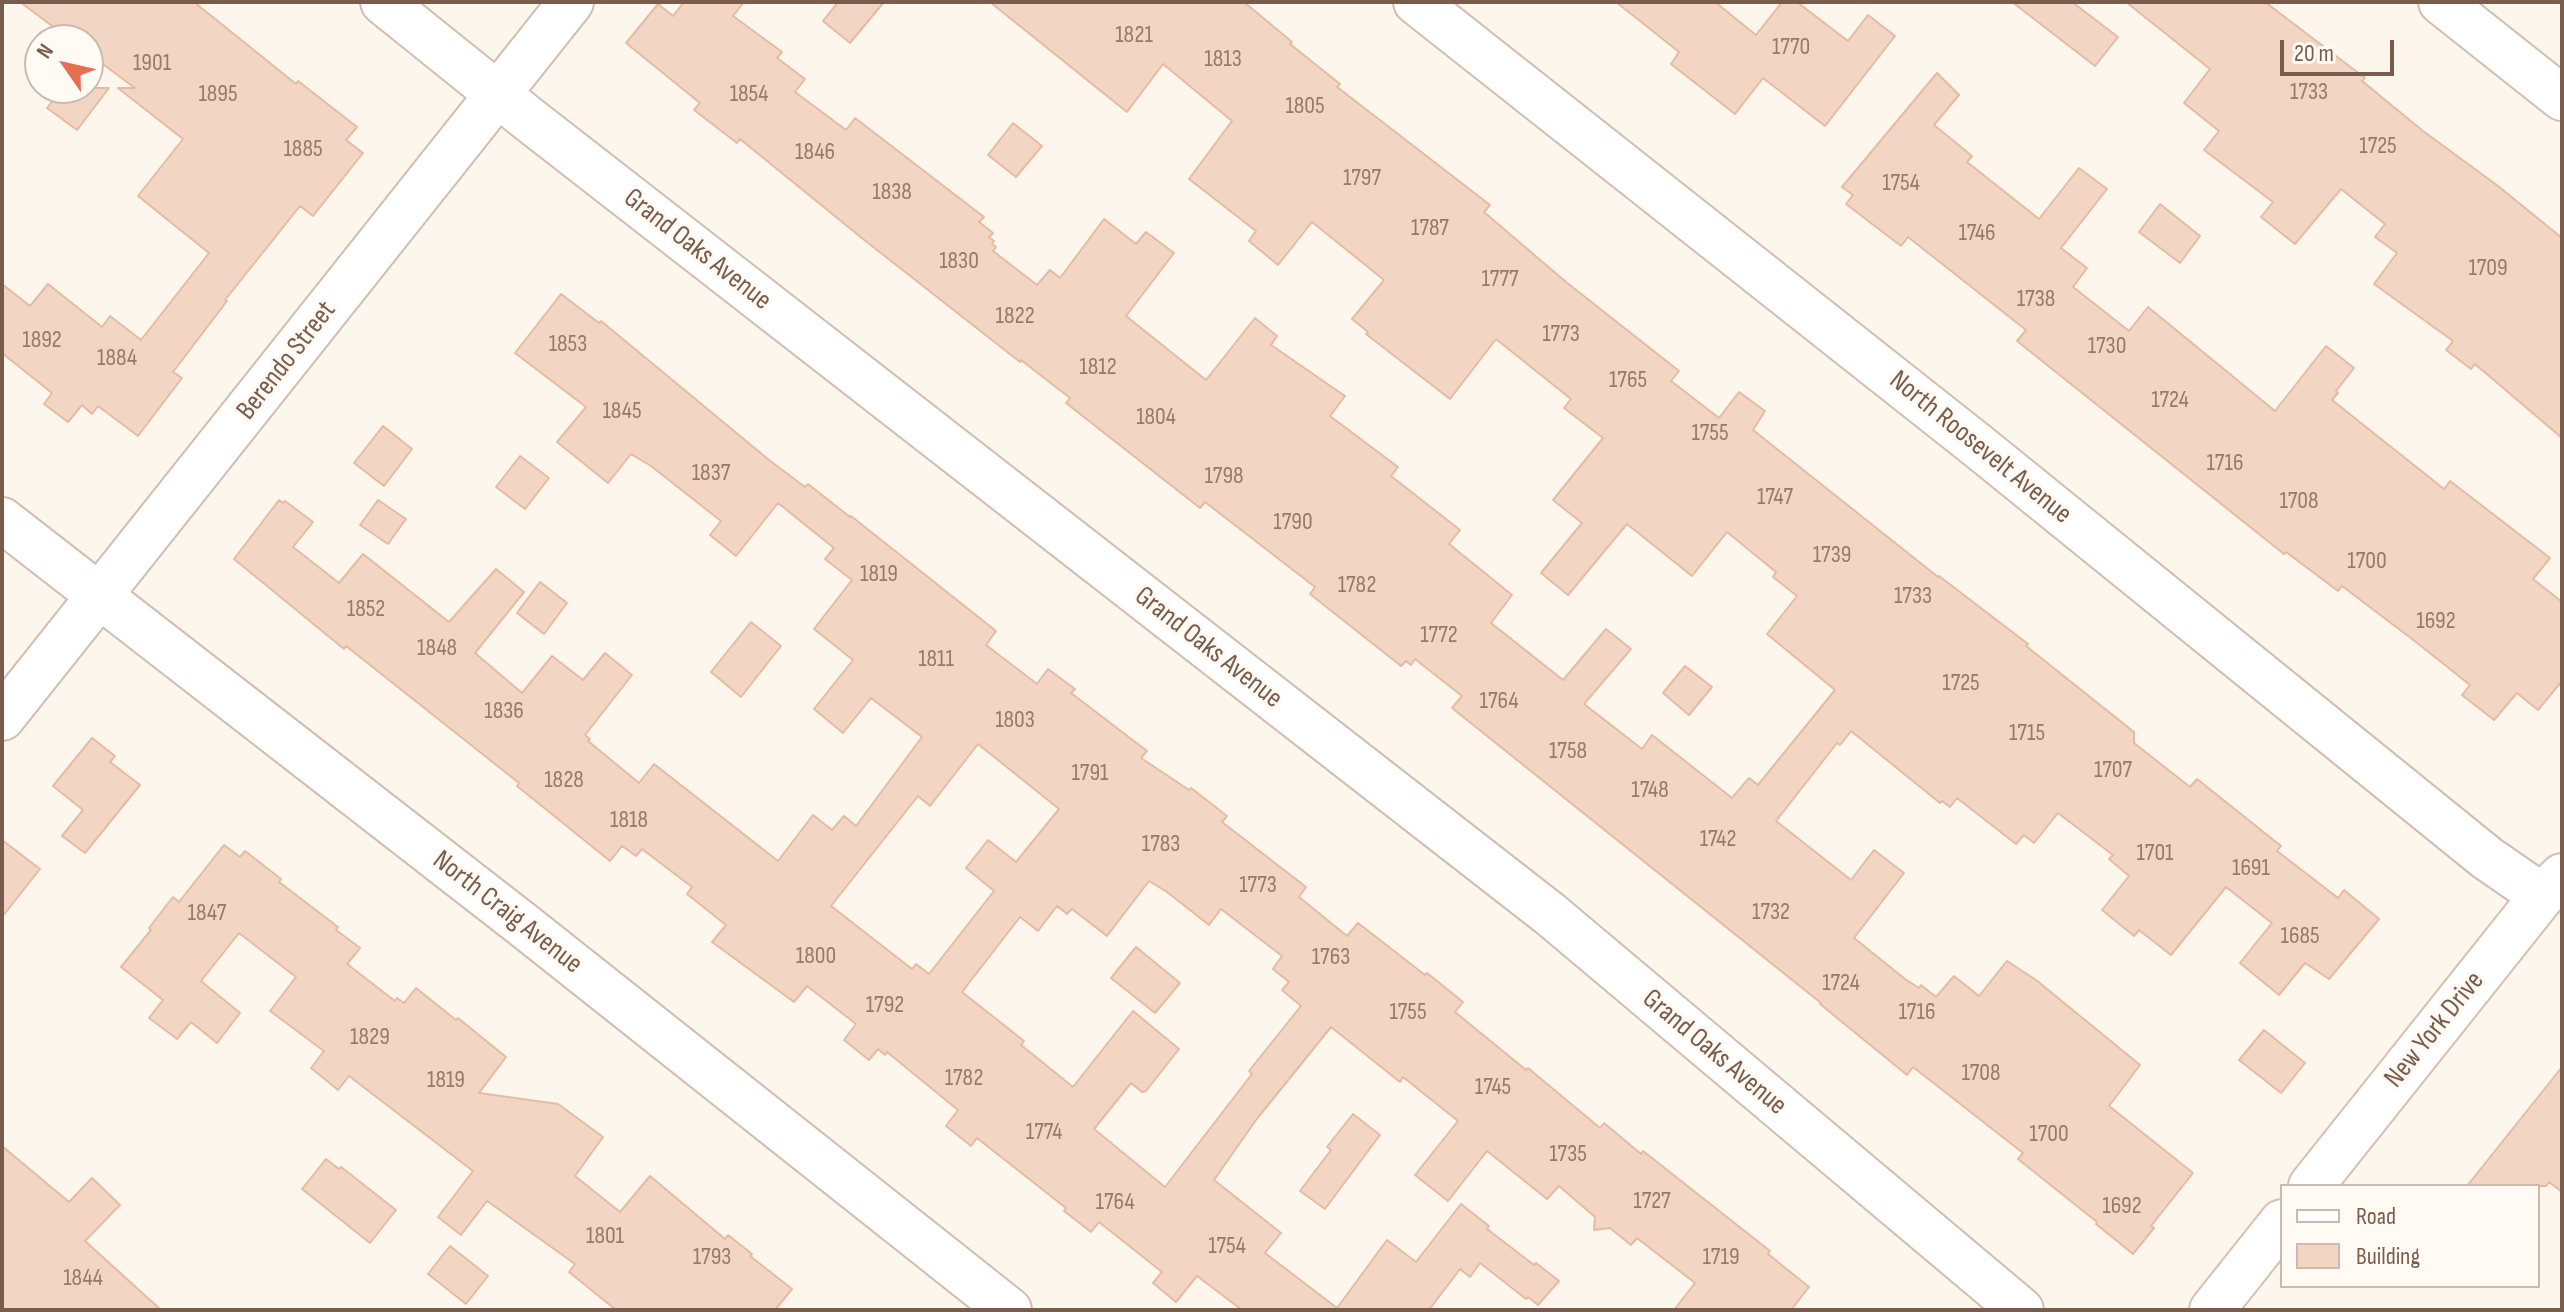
<!DOCTYPE html>
<html>
<head>
<meta charset="utf-8">
<style>
	body { margin:0 }
	#map { position:relative; width:2564px; height:1312px; overflow:hidden; background:#fdf6ec; font-family:"Sofia Sans Condensed",sans-serif }
	canvas { display:block }
	.frame { position:absolute; inset:0; border:4px solid #7a5c4d; pointer-events:none }
	.legend { position:absolute; left:2280px; top:1184px; width:260px; height:104px; box-sizing:border-box; background:#fffaf3; border:2px solid #cabbb1; margin:0; padding:10px 14px; list-style:none; font-size:24px; color:#7a5c4d }
	.legend li { display:flex; align-items:center; gap:16px; height:40px }
	.legend b { width:40px; border:2px solid #cabbb1 }
	.north { position:absolute; left:24px; top:24px; width:80px; height:80px; box-sizing:border-box; background:#fffaf3; border:2px solid #cabbb1; border-radius:50%; rotate:304deg; font-size:22px; font-weight:700; line-height:32px; text-align:center; color:#7a5c4d }
	.north::after { content:''; display:block; margin:auto; width:28px; height:36px; background:#e76f51; clip-path:polygon(50% 0,100% 100%,50% 72%,0 100%) }
	.scale { position:absolute; left:2280px; top:40px; width:114px; height:36px; box-sizing:border-box; border:4px solid #7a5c4d; border-top:0; padding-left:10px; font-size:24px; line-height:28px; white-space:nowrap; color:#7a5c4d; -webkit-text-stroke:6px #fffaf3; paint-order:stroke }
</style>
</head>
<body>
<div id="map">
<canvas width="2564" height="1312"></canvas>
<div class="frame"></div>
<ul class="legend">
<li><b style="height:10px;background:#fff"></b>Road</li>
<li><b style="height:22px;background:#f3d5c3"></b>Building</li>
</ul>
<div class="north">N</div>
<div class="scale">20 m</div>
</div>
<script>
const c = document.querySelector('canvas').getContext('2d');
c.lineJoin = 'round';
function paint(path, color) { c.fillStyle = color; c.fill(path, 'evenodd'); }
function trace(path, color, width, dash) { c.strokeStyle = color; c.lineWidth = width; c.lineCap = dash ? 'butt' : 'round'; c.setLineDash(dash || []); c.stroke(path); }
function label(font, color, halo, rows, align = 'center') {
  c.font = font + ' "Sofia Sans Condensed",sans-serif'; c.lineWidth = 6; c.setLineDash([]); c.textBaseline = 'middle'; c.strokeStyle = halo; c.fillStyle = color; for (const [text, x, y, turn = 0] of rows) {
    c.save(); c.translate(x, y); c.rotate((+turn || 0) * Math.PI / 180); c.textAlign = isNaN(turn) ? turn : align; if (halo) c.strokeText(text, 0, 0); c.fillText(text, 0, 0); c.restore();
  }
}
const building = new Path2D(`
	M 20,2 L 194,2 L 296,84 L 298,81 L 357,127 L 346,140 L 363,153 L 313,216 L 300,206 L 225,300 L 227,301 L 173,372 L 182,378 L 138,436 L 98,406 L 92,414 L 82,405 L 68,422 L 44,404 L 52,393 L 2,353 L 2,284 L 30,306 L 48,284 L 102,327 L 110,316 L 141,340 L 209,253 L 138,196 L 183,139 L 118,88 L 135,88 L 88,53 L 88,40 L 71,40 Z
	M 684,2 L 744,2 L 733,16 L 782,52 L 777,58 L 805,79 L 795,92 L 846,130 L 855,118 L 984,217 L 979,222 L 993,233 L 989,237 L 994,241 L 992,244 L 996,247 L 993,251 L 1037,285 L 1050,270 L 1060,278 L 1104,219 L 1136,244 L 1146,232 L 1174,253 L 1126,316 L 1206,380 L 1255,318 L 1277,336 L 1271,345 L 1345,396 L 1330,416 L 1398,467 L 1391,476 L 1460,530 L 1449,544 L 1512,595 L 1491,623 L 1563,680 L 1606,629 L 1631,649 L 1584,704 L 1642,749 L 1652,735 L 1732,798 L 1749,778 L 1758,785 L 1835,690 L 1767,634 L 1797,596 L 1773,577 L 1776,572 L 1727,532 L 1692,576 L 1627,524 L 1568,595 L 1541,573 L 1582,523 L 1553,500 L 1603,438 L 1564,408 L 1571,399 L 1496,339 L 1450,399 L 1366,334 L 1368,332 L 1352,319 L 1384,280 L 1312,222 L 1278,265 L 1249,241 L 1256,231 L 1189,179 L 1232,121 L 1163,64 L 1127,112 L 990,2 L 1244,2 L 1292,42 L 1290,44 L 1340,84 L 1337,87 L 1490,205 L 1484,212 L 1566,282 L 1679,371 L 1671,381 L 1719,418 L 1739,392 L 1765,411 L 1753,430 L 1938,577 L 1939,576 L 2028,644 L 2026,646 L 2134,732 L 2134,743 L 2190,787 L 2197,779 L 2281,846 L 2277,851 L 2338,898 L 2344,890 L 2379,919 L 2329,979 L 2305,963 L 2279,995 L 2240,963 L 2272,923 L 2226,887 L 2171,955 L 2139,930 L 2134,936 L 2102,910 L 2129,876 L 2109,859 L 2113,855 L 2058,813 L 2034,843 L 2024,835 L 2016,844 L 1957,798 L 1950,807 L 1942,801 L 1940,803 L 1851,731 L 1840,745 L 1837,743 L 1776,821 L 1851,880 L 1874,850 L 1904,873 L 1854,938 L 1905,979 L 1919,988 L 1921,985 L 1936,997 L 1954,976 L 1979,996 L 2007,961 L 2036,980 L 2140,1065 L 2109,1106 L 2193,1173 L 2151,1226 L 2154,1228 L 2133,1254 L 2096,1224 L 2097,1222 L 2018,1159 L 2023,1153 L 1913,1067 L 1907,1075 L 1820,1004 L 1821,1003 L 1452,708 L 1462,696 L 1415,659 L 1411,665 L 1406,661 L 1401,666 L 1310,594 L 1315,587 L 1205,502 L 1200,508 L 1066,403 L 1070,398 L 1021,360 L 1020,362 L 863,239 L 740,139 L 737,143 L 694,110 L 700,103 L 626,43 L 658,4 L 673,16 Z
	M 838,2 L 884,2 L 850,43 L 823,21 Z
	M 1616,2 L 1715,2 L 1756,35 L 1782,2 L 1797,2 L 1848,41 L 1868,15 L 1895,36 L 1825,126 L 1763,78 L 1735,114 L 1671,64 L 1679,52 Z
	M 2012,2 L 2072,2 L 2118,37 L 2095,66 Z
	M 2126,2 L 2265,2 L 2365,78 L 2362,81 L 2423,131 L 2498,186 L 2562,238 L 2562,438 L 2475,364 L 2471,369 L 2446,350 L 2453,341 L 2374,284 L 2397,253 L 2375,237 L 2385,224 L 2341,189 L 2295,244 L 2261,217 L 2273,202 L 2204,150 L 2219,131 L 2184,103 L 2210,69 Z
	M 1937,73 L 1959,95 L 1934,125 L 1972,156 L 1967,162 L 2039,219 L 2079,168 L 2107,189 L 2061,248 L 2087,268 L 2073,287 L 2129,331 L 2148,307 L 2275,411 L 2326,346 L 2354,368 L 2336,391 L 2338,393 L 2332,400 L 2444,489 L 2450,481 L 2550,558 L 2533,579 L 2562,602 L 2562,681 L 2538,710 L 2517,693 L 2494,720 L 2462,695 L 2470,685 L 2416,642 L 2342,586 L 2338,591 L 2286,552 L 2284,554 L 2017,341 L 2026,330 L 1908,237 L 1901,246 L 1846,204 L 1853,195 L 1842,187 Z
	M 62,88 L 109,88 L 77,130 L 47,108 Z
	M 1013,123 L 1042,146 L 1016,177 L 988,155 Z
	M 2160,204 L 2200,236 L 2180,263 L 2139,232 Z
	M 561,294 L 599,323 L 601,321 L 769,460 L 805,487 L 808,484 L 850,517 L 851,516 L 996,631 L 986,645 L 1037,684 L 1048,669 L 1075,689 L 1071,693 L 1147,751 L 1141,758 L 1189,790 L 1191,788 L 1227,816 L 1222,822 L 1306,887 L 1299,897 L 1347,936 L 1358,923 L 1425,975 L 1427,973 L 1463,1002 L 1455,1012 L 1526,1070 L 1528,1068 L 1600,1128 L 1604,1123 L 1641,1154 L 1643,1151 L 1770,1251 L 1768,1254 L 1809,1287 L 1791,1310 L 1674,1310 L 1695,1283 L 1637,1238 L 1631,1245 L 1610,1228 L 1594,1230 L 1595,1217 L 1559,1186 L 1547,1199 L 1487,1151 L 1448,1201 L 1415,1175 L 1458,1121 L 1403,1077 L 1400,1082 L 1331,1027 L 1256,1120 L 1214,1180 L 1281,1233 L 1265,1253 L 1337,1308 L 1387,1240 L 1416,1262 L 1461,1204 L 1489,1226 L 1487,1229 L 1534,1265 L 1536,1263 L 1559,1281 L 1538,1305 L 1528,1297 L 1526,1299 L 1480,1263 L 1470,1277 L 1460,1269 L 1429,1310 L 1242,1310 L 1197,1276 L 1176,1302 L 1153,1283 L 1162,1272 L 1099,1222 L 1091,1232 L 1064,1211 L 1066,1208 L 977,1138 L 971,1146 L 946,1126 L 958,1110 L 887,1052 L 885,1055 L 878,1049 L 869,1060 L 844,1040 L 856,1024 L 807,986 L 794,1002 L 712,942 L 726,925 L 687,894 L 692,887 L 642,849 L 636,856 L 622,846 L 610,861 L 517,786 L 519,783 L 346,646 L 344,649 L 234,559 L 279,500 L 283,503 L 285,501 L 313,522 L 293,547 L 339,583 L 363,554 L 449,622 L 496,569 L 524,592 L 475,653 L 522,693 L 552,656 L 583,680 L 605,653 L 632,675 L 585,735 L 590,739 L 588,741 L 639,783 L 654,764 L 778,861 L 813,815 L 832,830 L 844,816 L 856,826 L 922,737 L 871,698 L 843,733 L 814,709 L 853,660 L 814,629 L 852,580 L 825,559 L 834,548 L 778,503 L 736,556 L 710,535 L 721,521 L 651,466 L 631,454 L 608,483 L 557,442 L 586,407 L 515,353 ZM 978,744 L 1059,809 L 1016,862 L 988,840 L 966,868 L 994,891 L 929,974 L 916,964 L 912,969 L 831,906 L 918,796 L 930,806 ZM 1149,881 L 1167,892 L 1209,925 L 1221,909 L 1282,956 L 1273,969 L 1289,982 L 1282,990 L 1301,1006 L 1249,1071 L 1252,1074 L 1165,1187 L 1094,1129 L 1131,1083 L 1142,1092 L 1146,1091 L 1179,1049 L 1133,1011 L 1073,1087 L 1021,1045 L 1024,1041 L 962,992 L 1020,917 L 1038,931 L 1057,906 L 1067,914 L 1072,909 L 1107,936 Z
	M 383,426 L 412,449 L 384,486 L 354,463 Z
	M 520,456 L 549,478 L 525,509 L 496,487 Z
	M 378,500 L 406,519 L 388,544 L 360,525 Z
	M 540,582 L 567,603 L 544,634 L 517,613 Z
	M 751,622 L 781,646 L 741,697 L 711,672 Z
	M 1685,666 L 1712,687 L 1689,715 L 1663,693 Z
	M 92,738 L 115,756 L 110,762 L 140,785 L 85,853 L 62,836 L 83,810 L 53,786 Z
	M 2,840 L 40,869 L 2,917 Z
	M 224,845 L 240,857 L 245,851 L 281,879 L 279,882 L 338,927 L 336,930 L 360,948 L 347,964 L 395,1001 L 397,998 L 404,1003 L 416,988 L 456,1020 L 458,1018 L 506,1057 L 479,1093 L 558,1104 L 603,1137 L 575,1176 L 620,1212 L 650,1176 L 725,1239 L 728,1235 L 752,1254 L 750,1256 L 792,1289 L 775,1310 L 616,1310 L 569,1272 L 575,1264 L 487,1201 L 461,1235 L 438,1217 L 473,1171 L 349,1076 L 338,1090 L 311,1068 L 324,1051 L 270,1011 L 296,977 L 239,933 L 201,981 L 240,1013 L 217,1043 L 191,1022 L 177,1039 L 149,1018 L 163,1000 L 121,967 L 151,930 L 149,928 L 173,897 L 179,902 Z
	M 1136,947 L 1180,983 L 1155,1013 L 1111,978 Z
	M 2264,1030 L 2305,1063 L 2281,1093 L 2239,1060 Z
	M 2562,1067 L 2562,1192 L 2549,1182 L 2546,1186 L 2467,1186 Z
	M 1353,1114 L 1380,1135 L 1325,1209 L 1300,1191 L 1331,1150 L 1327,1147 Z
	M 2,1146 L 69,1202 L 92,1178 L 120,1205 L 85,1241 L 161,1310 L 2,1310 Z
	M 326,1159 L 339,1169 L 341,1167 L 396,1210 L 370,1243 L 302,1189 Z
	M 450,1246 L 488,1276 L 466,1304 L 428,1274 Z`);
paint(building, '#f3d5c3');
trace(building, '#e6bba3', 2);
const street = new Path2D(`
	M 383,2 L 526,117 L 1550,914 L 2021,1310
	M 1416,2 L 1978,446 L 2487,858 L 2542,896
	M 2441,2 L 2562,98
	M 2,520 L 522,924 L 1009,1310
	M 2,718 L 571,2`);
const secondary = new Path2D(`
	M 2311,1186 L 2542,896 L 2562,876
	M 2212,1310 L 2282,1222`);
trace(street, '#d1beb0', 48);
trace(secondary, '#d6c0b0', 48);
trace(street, '#fff', 44);
trace(secondary, '#fff', 44);
label('24px', '#987a6a', null, [
	["1821",1134,36],
	["1770",1791,48],
	["1813",1223,60],
	["1901",152,64],
	["1733",2309,93],
	["1895",218,95],
	["1854",749,95],
	["1805",1305,107],
	["1725",2378,147],
	["1885",303,150],
	["1846",815,153],
	["1797",1362,179],
	["1754",1901,184],
	["1838",892,193],
	["1787",1430,229],
	["1746",1977,234],
	["1830",959,262],
	["1709",2488,269],
	["1777",1500,280],
	["1738",2036,300],
	["1822",1015,317],
	["1773",1561,335],
	["1892",42,341],
	["1853",568,345],
	["1730",2107,347],
	["1884",117,359],
	["1812",1098,368],
	["1765",1628,381],
	["1724",2170,401],
	["1845",622,412],
	["1804",1156,418],
	["1755",1710,434],
	["1716",2225,464],
	["1837",711,474],
	["1798",1224,477],
	["1747",1775,498],
	["1708",2299,502],
	["1790",1293,523],
	["1739",1832,556],
	["1700",2367,562],
	["1819",879,575],
	["1782",1357,586],
	["1733",1913,597],
	["1852",366,610],
	["1692",2436,622],
	["1772",1439,636],
	["1848",437,649],
	["1811",936,660],
	["1725",1961,684],
	["1764",1499,702],
	["1836",504,712],
	["1803",1015,721],
	["1715",2027,734],
	["1758",1568,752],
	["1707",2113,771],
	["1791",1090,774],
	["1828",564,781],
	["1748",1650,791],
	["1818",629,821],
	["1742",1718,840],
	["1783",1161,845],
	["1701",2155,854],
	["1691",2251,869],
	["1773",1258,886],
	["1732",1771,913],
	["1847",207,914],
	["1685",2300,937],
	["1800",816,957],
	["1763",1331,958],
	["1724",1841,984],
	["1792",885,1006],
	["1755",1408,1013],
	["1716",1917,1013],
	["1829",370,1038],
	["1708",1981,1074],
	["1782",964,1079],
	["1819",446,1081],
	["1745",1493,1088],
	["1774",1044,1133],
	["1700",2049,1135],
	["1735",1568,1155],
	["1727",1652,1202],
	["1764",1115,1203],
	["1692",2122,1207],
	["1801",605,1237],
	["1754",1227,1247],
	["1793",712,1258],
	["1719",1721,1258],
	["1844",83,1279]
]);
label('28px', '#7a5c4d', '#fffaf3', [
	["Grand Oaks Avenue",697,250,38],
	["Berendo Street",287,361,-52],
	["North Roosevelt Avenue",1980,448,39],
	["Grand Oaks Avenue",1208,648,38],
	["North Craig Avenue",507,913,38],
	["New York Drive",2435,1030,-51],
	["Grand Oaks Avenue",1714,1053,40]
]);
</script>
</body>
</html>
